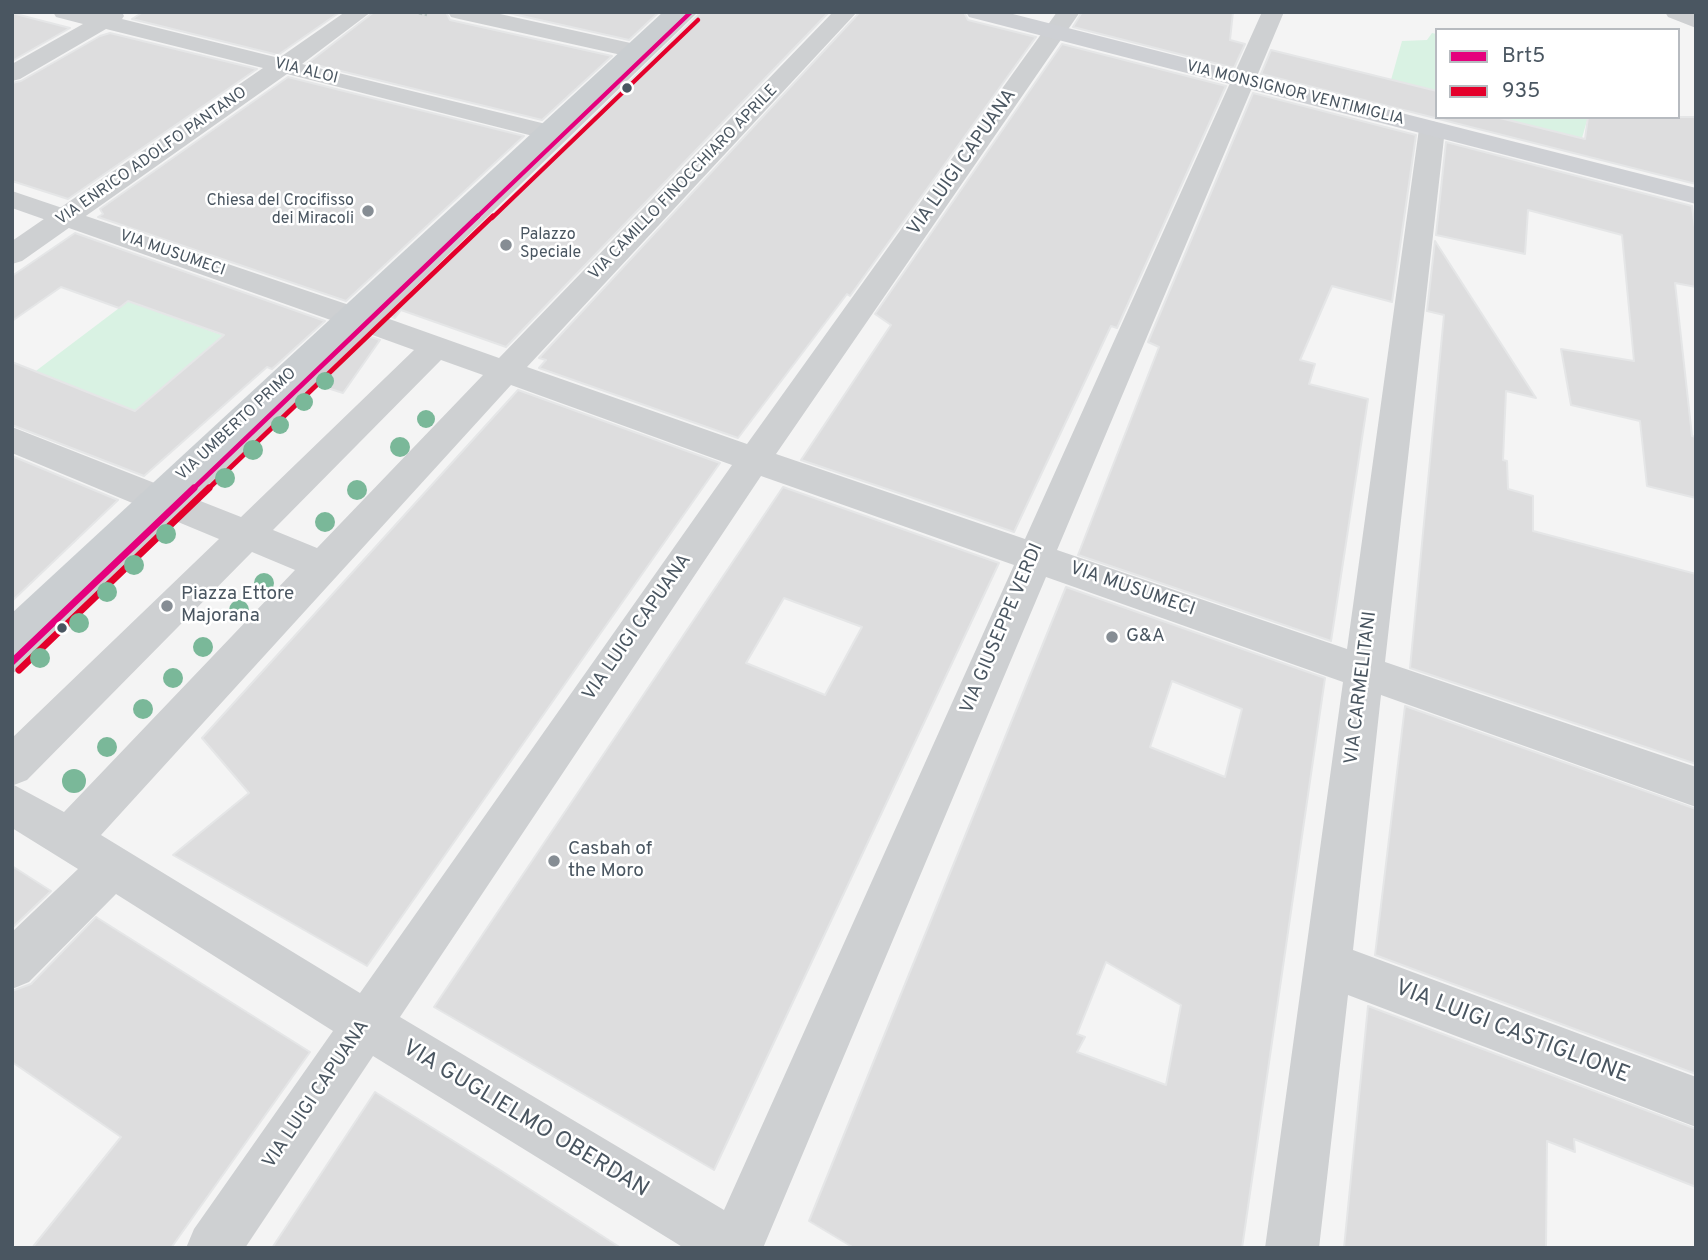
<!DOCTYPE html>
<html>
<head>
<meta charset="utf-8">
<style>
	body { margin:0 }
	#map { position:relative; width:1708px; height:1260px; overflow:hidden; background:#f4f4f4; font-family:Overpass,sans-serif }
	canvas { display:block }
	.frame { position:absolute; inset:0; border:14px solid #4a5661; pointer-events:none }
	.legend { position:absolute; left:1435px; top:28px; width:245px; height:91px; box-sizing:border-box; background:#fff; border:2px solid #b7bbc0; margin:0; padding:9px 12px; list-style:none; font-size:21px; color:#4a5661 }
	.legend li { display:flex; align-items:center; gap:14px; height:35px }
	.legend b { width:35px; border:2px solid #b7bbc0 }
</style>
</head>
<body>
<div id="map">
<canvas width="1708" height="1260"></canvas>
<div class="frame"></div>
<ul class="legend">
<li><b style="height:9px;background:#e5007d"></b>Brt5</li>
<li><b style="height:9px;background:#e4002b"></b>935</li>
</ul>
</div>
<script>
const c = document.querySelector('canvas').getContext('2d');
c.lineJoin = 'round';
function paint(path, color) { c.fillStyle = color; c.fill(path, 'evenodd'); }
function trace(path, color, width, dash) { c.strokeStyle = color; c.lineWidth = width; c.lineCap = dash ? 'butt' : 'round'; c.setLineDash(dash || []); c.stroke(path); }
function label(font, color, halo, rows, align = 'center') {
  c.font = font + ' Overpass,sans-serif'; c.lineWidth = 5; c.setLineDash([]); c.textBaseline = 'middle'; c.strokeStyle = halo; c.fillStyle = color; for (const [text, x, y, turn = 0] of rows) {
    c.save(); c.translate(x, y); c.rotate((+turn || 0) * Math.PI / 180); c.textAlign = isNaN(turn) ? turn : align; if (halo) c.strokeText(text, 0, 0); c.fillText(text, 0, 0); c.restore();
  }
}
paint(new Path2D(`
	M 1432,33 L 1437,34 L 1437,91 L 1391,80 L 1402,41 L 1427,40 Z
	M 1496,117 L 1588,117 L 1582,138 Z
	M 143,290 L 183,321 L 236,340 L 147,415 L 122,406 L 12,389 Z`), '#d9f2e3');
const building = new Path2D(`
	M 143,12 L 340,12 L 278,55 L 132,19 Z
	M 374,12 L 446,12 L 450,20 L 612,56 L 542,120 L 308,63 Z
	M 504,12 L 659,12 L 629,40 Z
	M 701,12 L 829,12 L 506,347 L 401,310 L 395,318 L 389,316 Z
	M 860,12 L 964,12 L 968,20 L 1036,37 L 850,296 L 847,294 L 738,438 L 539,368 L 546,360 L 539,358 Z
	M 1082,12 L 1233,12 L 1230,40 L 1245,44 L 1234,68 L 1073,27 Z
	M 12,13 L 35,19 L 70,28 L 12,61 Z
	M 110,33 L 257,69 L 68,199 L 12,181 L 12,83 L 21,81 L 100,36 Z
	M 1062,44 L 1226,86 L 1117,328 L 1111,326 L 1014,532 L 801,460 L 891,325 L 875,314 Z
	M 1271,50 L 1437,91 L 1437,117 L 1496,117 L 1585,139 L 1588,117 L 1696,117 L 1696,184 L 1261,74 Z
	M 288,77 L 524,136 L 346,301 L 98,217 L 103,214 L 100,209 Z
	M 1253,93 L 1416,135 L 1392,302 L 1332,286 L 1300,360 L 1315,364 L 1309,384 L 1368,399 L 1331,641 L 1078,555 L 1159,347 L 1148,342 Z
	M 1446,142 L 1692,206 L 1696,235 L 1696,287 L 1675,283 L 1692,436 L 1696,437 L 1696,498 L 1647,486 L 1640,421 L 1571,405 L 1561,349 L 1634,361 L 1622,235 L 1528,210 L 1525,254 L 1436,235 Z
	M 75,233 L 325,321 L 272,369 L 267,367 L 144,476 L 12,425 L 12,362 L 135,411 L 224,335 L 128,301 L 119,308 L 61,287 L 12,321 L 12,276 Z
	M 1435,241 L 1536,398 L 1506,391 L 1503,460 L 1507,461 L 1508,489 L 1533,496 L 1533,531 L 1696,574 L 1696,764 L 1410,668 L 1444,315 L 1427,311 Z
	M 368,336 L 380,340 L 343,393 L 318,385 Z
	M 518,390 L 720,463 L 367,966 L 173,855 L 249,793 L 202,738 Z
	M 12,456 L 118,500 L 12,601 Z
	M 783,487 L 999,563 L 714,1170 L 434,1007 ZM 784,598 L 862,627 L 825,695 L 746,663 Z
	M 1066,587 L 1325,678 L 1242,1248 L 854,1248 L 809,1221 ZM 1172,681 L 1242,709 L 1225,777 L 1150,747 ZM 1106,962 L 1181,1005 L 1166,1085 L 1077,1052 L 1085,1037 L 1077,1034 Z
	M 1405,706 L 1696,809 L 1696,1074 L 1375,955 Z
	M 12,866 L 51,891 L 12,928 Z
	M 96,917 L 310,1052 L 171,1248 L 32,1248 L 121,1137 L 12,1062 L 12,991 L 31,984 Z
	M 1368,1006 L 1696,1129 L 1696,1187 L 1574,1139 L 1575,1152 L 1547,1141 L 1546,1248 L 1344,1248 Z
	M 375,1092 L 500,1170 L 621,1248 L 272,1248 Z`);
paint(building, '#ddddde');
trace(building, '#e5e6e7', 2);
trace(new Path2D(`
	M 413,12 L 427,15`), '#bcc7c4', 2.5, [3.5, 2.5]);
paint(new Path2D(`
	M 682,12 L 698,12 L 21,670 L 12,673 L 12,645 Z`), '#ced0d2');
paint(new Path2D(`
	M 53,12 L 122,12 L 124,16 L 122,19 L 279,58 L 345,12 L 371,12 L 302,64 L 558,127 L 562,132 L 558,137 L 549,140 L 287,74 L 22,261 L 12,264 L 12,241 L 263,68 L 106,29 L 20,79 L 12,81 L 12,64 L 83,24 L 56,17 Z
	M 448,12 L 491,12 L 635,44 L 643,46 L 647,51 L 643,56 L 635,58 L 459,19 L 451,17 Z
	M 833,12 L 857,12 L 527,367 L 747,444 L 1057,12 L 1080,12 L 776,454 L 1025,539 L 1262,12 L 1284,12 L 1057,550 L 1347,649 L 1419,129 L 1423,124 L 1432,121 L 1441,124 L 1445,129 L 1385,662 L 1696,767 L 1696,807 L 1381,695 L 1353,950 L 1696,1077 L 1696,1127 L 1348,995 L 1319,1248 L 1265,1248 L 1343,682 L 1046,577 L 763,1248 L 684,1248 L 373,1056 L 245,1248 L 186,1248 L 194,1229 L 333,1031 L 116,894 L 29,982 L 12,989 L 12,932 L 78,869 L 12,828 L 12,738 L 219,539 L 12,453 L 12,427 L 241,517 L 414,350 L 342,324 L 338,317 L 342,310 L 353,307 L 364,310 L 499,358 ZM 441,360 L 483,375 L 317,548 L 273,530 ZM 511,385 L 732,465 L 360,993 L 101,835 ZM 761,476 L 1014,565 L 724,1210 L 400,1017 ZM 252,552 L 295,570 L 64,812 L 14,785 L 27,780 Z
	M 1665,12 L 1696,13 L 1696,28 L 1668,17 Z`), '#ced0d2');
paint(new Path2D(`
	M 12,191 L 364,310 L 368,317 L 364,324 L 353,327 L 342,324 L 12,208 Z`), '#ced0d2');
paint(new Path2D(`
	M 966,12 L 1005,12 L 1696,188 L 1696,204 L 969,17 Z`), '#ced0d4');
paint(new Path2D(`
	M 663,12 L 687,12 L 26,649 L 12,653 L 12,613 Z`), '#caced1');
trace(new Path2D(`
	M 476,218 L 691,12`), '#e5007d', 4.5);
trace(new Path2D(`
	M 192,490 L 478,216`), '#e5007d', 5);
trace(new Path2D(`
	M 12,662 L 194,488`), '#e5007d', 7);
trace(new Path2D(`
	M 492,218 L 698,20`), '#e4002b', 4.5);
trace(new Path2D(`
	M 207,490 L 493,216`), '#e4002b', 5);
trace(new Path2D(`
	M 19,670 L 209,488`), '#e4002b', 7);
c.fillStyle = '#7ab899';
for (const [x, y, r] of [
	[325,381,9],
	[304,402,9],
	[426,419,9],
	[280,425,9],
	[400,447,10],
	[253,450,10],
	[225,478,10],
	[357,490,10],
	[325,522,10],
	[166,534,10],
	[134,565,10],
	[264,583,10],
	[107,592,10],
	[239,610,10],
	[79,623,10],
	[203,647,10],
	[40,658,10],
	[173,678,10],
	[143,709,10],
	[107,747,10],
	[74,781,12]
]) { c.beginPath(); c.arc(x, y, r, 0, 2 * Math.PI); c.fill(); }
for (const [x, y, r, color] of [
	[627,88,6,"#4a5661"],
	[368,211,7,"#868d94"],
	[506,245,7,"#868d94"],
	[167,606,7,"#868d94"],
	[62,628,6,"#4a5661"],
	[1112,637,7,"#868d94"],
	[554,861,7,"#868d94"]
]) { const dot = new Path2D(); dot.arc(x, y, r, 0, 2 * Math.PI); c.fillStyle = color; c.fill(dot); trace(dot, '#fff', 2.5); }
label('16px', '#4a5661', '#fff', [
	["VIA ALOI",306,72,14],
	["VIA MONSIGNOR VENTIMIGLIA",1295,94,14],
	["VIA ENRICO ADOLFO PANTANO",152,157,-35],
	["VIA CAMILLO FINOCCHIARO APRILE",684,183,-46],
	["VIA MUSUMECI",172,254,19],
	["VIA UMBERTO PRIMO",237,425,-43]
]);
label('16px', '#4a5661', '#fff', [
	["Chiesa del Crocifisso",354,202],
	["dei Miracoli",354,220],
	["Palazzo",520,236,"left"],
	["Speciale",520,254,"left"]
], 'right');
label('19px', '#4a5661', '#fff', [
	["VIA LUIGI CAPUANA",963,163,-55],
	["VIA MUSUMECI",1132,590,19],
	["VIA LUIGI CAPUANA",638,628,-55],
	["VIA GIUSEPPE VERDI",1003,629,-67],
	["VIA CARMELITANI",1362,688,-83],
	["VIA LUIGI CAPUANA",317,1095,-56]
]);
label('19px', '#4a5661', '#fff', [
	["Piazza Ettore",181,595],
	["Majorana",181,617],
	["G&A",1126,637],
	["Casbah of",568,850],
	["the Moro",568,872]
], 'left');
label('23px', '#4a5661', '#fff', [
	["VIA LUIGI CASTIGLIONE",1512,1033,21],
	["VIA GUGLIELMO OBERDAN",525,1120,31]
]);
</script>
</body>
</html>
